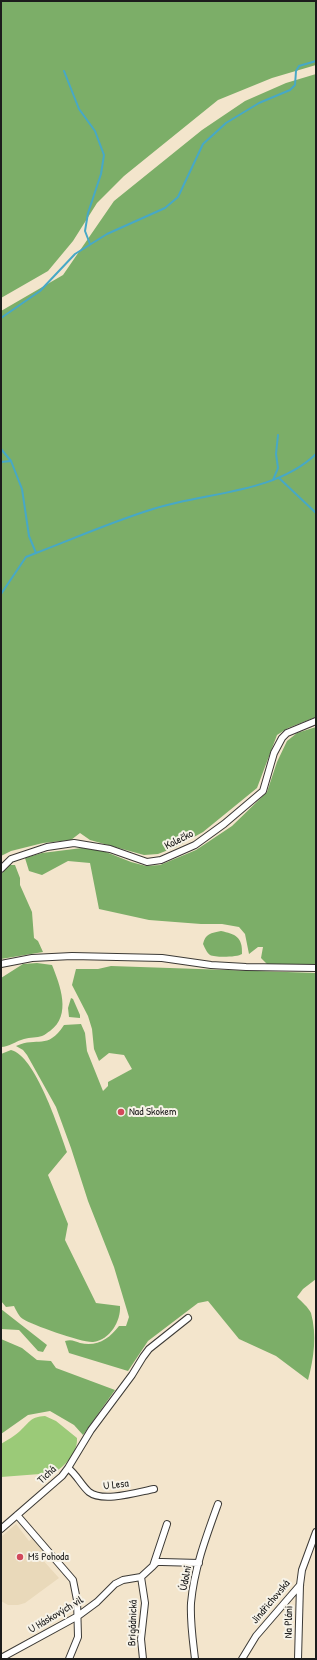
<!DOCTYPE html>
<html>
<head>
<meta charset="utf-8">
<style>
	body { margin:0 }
	#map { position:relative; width:317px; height:1660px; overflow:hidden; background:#f3e5cc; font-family:"Patrick Hand",sans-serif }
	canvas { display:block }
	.frame { position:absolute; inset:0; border:2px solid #1c1c1c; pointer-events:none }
</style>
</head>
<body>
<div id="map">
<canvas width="317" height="1660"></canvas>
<div class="frame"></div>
</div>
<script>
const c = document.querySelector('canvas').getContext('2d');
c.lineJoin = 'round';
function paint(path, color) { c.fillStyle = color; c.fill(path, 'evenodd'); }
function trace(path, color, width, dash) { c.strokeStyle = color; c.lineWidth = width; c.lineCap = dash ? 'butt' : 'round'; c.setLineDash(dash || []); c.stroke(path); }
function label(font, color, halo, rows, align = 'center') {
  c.font = font + ' "Patrick Hand",sans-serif'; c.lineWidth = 4; c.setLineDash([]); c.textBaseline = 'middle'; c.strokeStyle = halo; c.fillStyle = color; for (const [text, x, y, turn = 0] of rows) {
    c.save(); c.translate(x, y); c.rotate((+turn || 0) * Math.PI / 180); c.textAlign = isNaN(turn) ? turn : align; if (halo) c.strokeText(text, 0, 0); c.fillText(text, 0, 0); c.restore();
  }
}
paint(new Path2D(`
	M 16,1524 L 29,1541 L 33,1538 L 46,1553 L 41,1558 L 59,1578 L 25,1603 L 18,1605 L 8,1605 L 1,1601 L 1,1537 Z`), '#e9d9ba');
paint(new Path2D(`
	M 45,1416 L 56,1421 L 77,1438 C 78,1452 65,1467 53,1473 L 1,1477 L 1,1444 C 7,1440 15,1436 20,1431 C 30,1422 30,1417 45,1416 Z`), '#9bca78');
paint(new Path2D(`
	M 1,1 L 316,1 L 316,65 L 272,78 L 218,100 L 124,176 L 97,203 L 73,241 L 48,271 L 1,298 Z
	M 316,74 L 316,717 L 288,728 L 277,735 L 257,788 L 203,832 L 176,847 L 158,854 L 144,855 L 90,840 L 80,833 L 71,840 L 43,843 L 11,851 L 1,856 L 1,311 L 63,275 L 114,201 L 202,130 L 245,101 L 286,83 Z
	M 316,727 L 316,965 L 267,964 L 261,958 L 263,947 L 258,947 L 249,954 L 245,934 L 239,927 L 222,924 L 201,924 L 149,920 L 99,909 L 90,863 L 68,861 L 42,875 L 29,871 L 25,858 L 42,853 L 82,848 L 101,850 L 131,862 L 146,866 L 160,865 L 196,850 L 232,826 L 267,792 L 277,762 L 287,741 L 297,733 Z
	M 10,865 L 15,865 L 20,878 L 20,885 L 32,912 L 34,938 L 38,941 L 43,952 L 1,959 L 1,874 Z
	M 221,931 C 235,934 243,937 242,954 C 238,957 216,958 210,955 C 207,953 205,948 203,944 C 205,934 211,933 221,931 Z
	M 37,963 L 52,965 C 60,985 72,1015 50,1031 C 48,1032 45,1035 42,1036 C 37,1038 30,1037 24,1039 C 16,1041 9,1047 1,1047 L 1,978 L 23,964 Z
	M 111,966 L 316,973 L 316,1279 L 303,1289 L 297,1297 C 302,1302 308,1307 311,1313 C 317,1335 314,1358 308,1380 L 276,1356 L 239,1339 L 208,1301 L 198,1303 L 148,1341 L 128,1371 L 69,1353 L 65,1341 C 71,1339 75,1341 80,1343 C 97,1347 109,1339 119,1326 L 126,1326 L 129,1317 L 114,1267 L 88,1201 L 71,1148 L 56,1107 L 27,1055 L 23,1050 L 16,1046 C 38,1036 47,1051 64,1025 L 81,1024 L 85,1033 L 87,1051 L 103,1091 L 108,1086 L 108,1082 L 132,1069 L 124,1055 L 109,1053 L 99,1061 L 94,1049 L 92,1029 L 88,1016 L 72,985 L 76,969 L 98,969 Z
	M 71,998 L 73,999 L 80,1015 L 80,1018 L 69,1017 L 68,1008 Z
	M 11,1050 C 35,1055 59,1129 67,1152 L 48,1175 L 68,1224 L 65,1240 L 96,1303 L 120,1306 C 121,1321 110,1340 93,1342 C 83,1343 32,1325 23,1319 C 19,1317 16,1310 14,1306 L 6,1307 L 1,1301 L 1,1054 Z
	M 1,1309 L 47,1345 L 43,1352 L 38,1351 L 19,1330 L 1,1329 Z
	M 1,1339 L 22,1348 L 37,1360 L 51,1361 L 56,1368 L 115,1390 L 83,1435 L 74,1425 L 50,1411 L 28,1415 L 1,1434 Z`), '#7cae68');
trace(new Path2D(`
	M 64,71 L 79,109 L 95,131 L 104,155 L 101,174 L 88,213 L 85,231 L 90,244
	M 1,318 L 40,291 L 75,254 L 107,234 L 165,208 L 178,197 L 203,144 L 226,123 L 259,103 L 290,90 L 295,85 L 296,71 L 299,66 L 316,61
	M 1,449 L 11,461 L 22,489 L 29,536 L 36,553 L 26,557 L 1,594
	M 1,462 L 11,461
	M 279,478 L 316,513
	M 273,480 L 278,468 L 276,454 L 278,435
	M 36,553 C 75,538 114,521 153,509 C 205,492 274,494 316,454`), '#47a8c6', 2);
const street = new Path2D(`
	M 1,869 L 11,859 L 47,847 L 74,843 L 110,849 L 147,862 L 161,860 L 195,845 L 224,824 L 263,791 L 274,753 L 282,738 L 287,733 L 316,721
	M 1,964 L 32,958 L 72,956 L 162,958 L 211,965 L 246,967 L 316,968
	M 68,1468 C 77,1475 81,1485 89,1492 C 103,1503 138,1492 154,1489
	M 17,1515 L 73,1580 L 77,1600 L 78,1637 L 69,1659
	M 1,1529 L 62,1476 L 68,1468 L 91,1430 L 132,1375 L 143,1357 L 149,1349 L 188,1318
	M 153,1566 L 157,1562 L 162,1562 L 199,1563
	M 141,1577 L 145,1603 L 141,1639 L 143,1659
	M 1,1658 L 78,1616 L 97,1602 L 115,1584 L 123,1580 L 141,1577 L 153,1566 L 167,1524
	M 195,1659 C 193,1641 190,1622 191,1603 C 194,1569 206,1537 218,1504
	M 242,1659 L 256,1636 L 300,1585
	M 298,1659 L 300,1585 L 302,1570 L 316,1532`);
trace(street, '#3c3a36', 8);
trace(street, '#fff', 6);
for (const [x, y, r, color] of [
	[121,1112,4,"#d1495b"],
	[20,1557,4,"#d1495b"]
]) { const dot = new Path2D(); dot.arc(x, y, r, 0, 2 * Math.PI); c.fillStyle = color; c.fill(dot); trace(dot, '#f7f3e8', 1.5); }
label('11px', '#1c1c1c', '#f7f3e8', [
	["Kolečko",179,840,-27],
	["Tichá",47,1475,-43],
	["U Lesa",116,1485,-7],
	["Údolní",186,1578,-79],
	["Jindřichovská",271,1602,-50],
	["U Háskových vil",56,1615,-31],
	["Na Pláni",289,1622,-89],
	["Brigádnická",133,1623,-88]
]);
label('11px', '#1c1c1c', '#f7f3e8', [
	["Nad Skokem",129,1112],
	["Mš Pohoda",28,1557]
], 'left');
</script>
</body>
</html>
